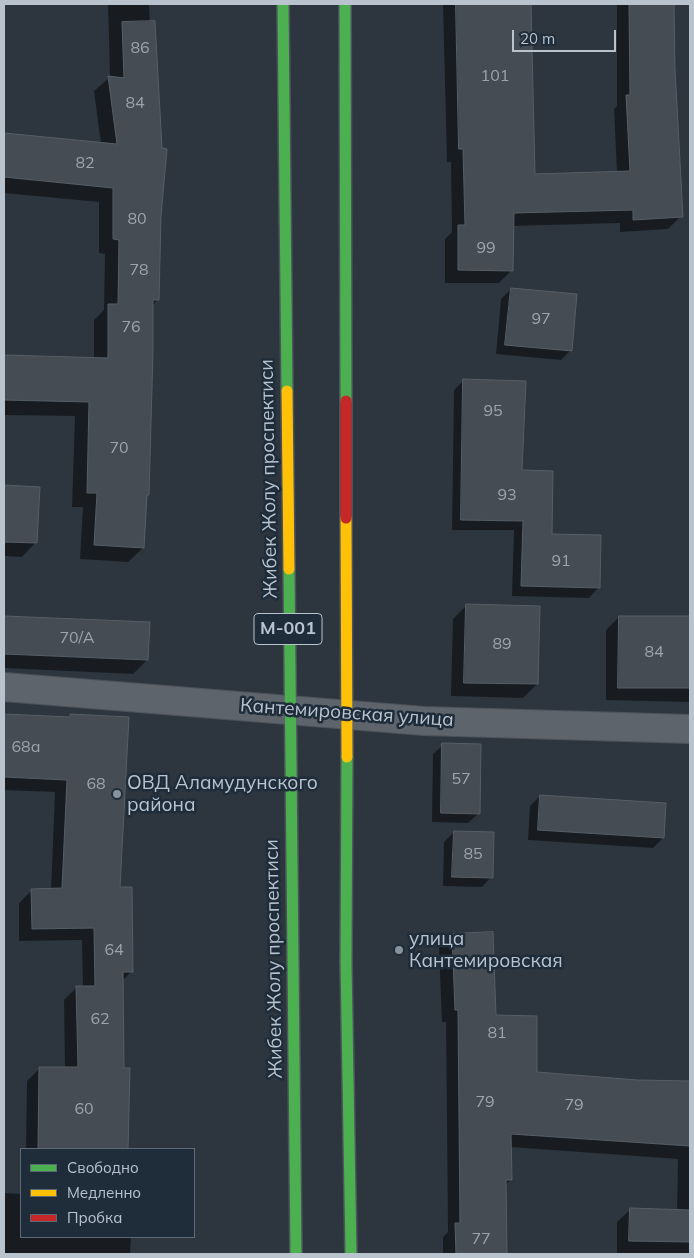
<!DOCTYPE html>
<html>
<head>
<meta charset="utf-8">
<style>
	body { margin:0 }
	#map { position:relative; width:694px; height:1258px; overflow:hidden; background:#2d363f; font-family:Mulish,sans-serif }
	canvas { display:block }
	.frame { position:absolute; inset:0; border:5px solid #b9c3ce; pointer-events:none }
	.legend { position:absolute; left:20px; top:1148px; width:175px; height:90px; box-sizing:border-box; background:#1f2d3b; border:1px solid #5d6976; margin:0; padding:6px 9px; list-style:none; font-size:15px; color:#b9c3ce }
	.legend li { display:flex; align-items:center; gap:10px; height:25px }
	.legend b { width:25px; border:1px solid #5d6976 }
	.scale { position:absolute; left:512px; top:30px; width:104px; height:22px; box-sizing:border-box; border:2px solid #b9c3ce; border-top:0; padding-left:6px; font-size:15px; line-height:18px; white-space:nowrap; color:#b9c3ce; -webkit-text-stroke:4px #1f2d3b; paint-order:stroke }
</style>
</head>
<body>
<div id="map">
<canvas width="694" height="1258"></canvas>
<div class="frame"></div>
<ul class="legend">
<li><b style="height:6px;background:#4caf50"></b>Свободно</li>
<li><b style="height:6px;background:#ffc107"></b>Медленно</li>
<li><b style="height:6px;background:#c62828"></b>Пробка</li>
</ul>
<div class="scale">20 m</div>
</div>
<script>
const c = document.querySelector('canvas').getContext('2d');
c.lineJoin = 'round';
function paint(path, color) { c.fillStyle = color; c.fill(path, 'evenodd'); }
function trace(path, color, width, dash) { c.strokeStyle = color; c.lineWidth = width; c.lineCap = dash ? 'butt' : 'round'; c.setLineDash(dash || []); c.stroke(path); }
function label(font, color, halo, rows, align = 'center') {
  c.font = font + ' Mulish,sans-serif'; c.lineWidth = 5; c.setLineDash([]); c.textBaseline = 'middle'; c.strokeStyle = halo; c.fillStyle = color; for (const [text, x, y, turn = 0] of rows) {
    c.save(); c.translate(x, y); c.rotate((+turn || 0) * Math.PI / 180); c.textAlign = isNaN(turn) ? turn : align; if (halo) c.strokeText(text, 0, 0); c.fillText(text, 0, 0); c.restore();
  }
}
paint(new Path2D(`
	M 108,4 L 149,4 L 159,216 L 158,299 L 152,306 L 143,548 L 128,562 L 80,559 L 83,507 L 72,507 L 75,416 L 4,415 L 4,356 L 94,359 L 94,320 L 104,310 L 105,254 L 99,253 L 99,202 L 4,193 L 4,134 L 101,144 L 94,91 L 110,77 Z
	M 443,4 L 530,4 L 534,175 L 617,173 L 614,109 L 617,106 L 617,4 L 673,4 L 673,69 L 681,216 L 668,229 L 620,232 L 620,223 L 512,226 L 512,270 L 499,283 L 445,283 L 445,239 L 452,232 L 451,162 L 447,162 Z
	M 511,289 L 571,350 L 561,360 L 496,354 L 501,299 Z
	M 464,380 L 521,471 L 550,535 L 598,588 L 589,598 L 512,596 L 514,530 L 452,530 L 454,390 Z
	M 4,486 L 38,488 L 35,543 L 22,557 L 4,556 Z
	M 467,605 L 537,684 L 523,698 L 451,696 L 453,619 Z
	M 4,617 L 149,623 L 147,660 L 133,674 L 4,668 Z
	M 619,617 L 690,618 L 690,702 L 606,700 L 606,630 Z
	M 71,715 L 119,889 L 132,971 L 122,981 L 123,1070 L 129,1070 L 127,1149 L 26,1149 L 27,1081 L 40,1068 L 65,1068 L 64,1000 L 77,987 L 83,987 L 82,940 L 19,941 L 19,903 L 32,890 L 51,890 L 55,792 L 4,790 L 4,716 L 67,718 Z
	M 443,745 L 478,814 L 468,823 L 432,822 L 433,754 Z
	M 540,796 L 663,838 L 653,848 L 528,840 L 530,806 Z
	M 454,832 L 491,877 L 482,887 L 443,886 L 444,842 Z
	M 452,935 L 495,1017 L 536,1073 L 637,1081 L 690,1083 L 690,1254 L 617,1253 L 617,1222 L 630,1210 L 677,1211 L 678,1159 L 510,1147 L 511,1180 L 504,1186 L 506,1254 L 443,1254 L 443,1237 L 448,1232 L 446,1022 L 442,1022 L 439,948 Z
	M 4,1193 L 21,1194 L 21,1237 L 131,1237 L 130,1254 L 4,1254 Z`), '#0007');
const building = new Path2D(`
	M 456,4 L 531,4 L 535,174 L 630,171 L 626,95 L 630,95 L 629,4 L 674,4 L 675,69 L 683,217 L 633,220 L 633,210 L 514,213 L 513,271 L 458,270 L 458,225 L 465,225 L 463,149 L 459,149 Z
	M 155,21 L 162,148 L 167,149 L 161,216 L 159,300 L 153,300 L 153,351 L 149,495 L 147,495 L 144,548 L 94,545 L 97,493 L 87,493 L 89,402 L 4,400 L 4,355 L 108,358 L 108,304 L 118,304 L 119,240 L 113,239 L 113,188 L 4,177 L 4,133 L 117,144 L 108,76 L 124,78 L 122,22 Z
	M 511,288 L 577,294 L 572,351 L 505,345 Z
	M 463,379 L 526,381 L 522,470 L 553,471 L 552,534 L 601,535 L 600,588 L 521,586 L 523,521 L 461,520 Z
	M 4,485 L 40,487 L 37,543 L 4,542 Z
	M 466,604 L 540,606 L 538,684 L 464,683 Z
	M 4,616 L 150,622 L 148,660 L 4,654 Z
	M 619,616 L 690,616 L 690,688 L 618,688 Z
	M 4,714 L 70,717 L 70,714 L 129,717 L 120,887 L 132,887 L 133,972 L 123,972 L 124,1068 L 130,1068 L 128,1149 L 38,1149 L 39,1067 L 78,1067 L 76,986 L 95,986 L 94,928 L 32,929 L 31,889 L 62,888 L 67,780 L 4,777 Z
	M 442,743 L 481,744 L 480,814 L 441,813 Z
	M 540,795 L 666,803 L 664,838 L 538,830 Z
	M 454,831 L 494,832 L 493,878 L 452,877 Z
	M 493,932 L 496,1015 L 537,1016 L 537,1072 L 637,1080 L 690,1081 L 690,1146 L 511,1134 L 512,1180 L 506,1180 L 507,1254 L 456,1254 L 455,1223 L 460,1223 L 458,1010 L 455,1010 L 452,934 Z
	M 630,1208 L 690,1210 L 690,1242 L 629,1241 Z`);
paint(building, '#454c53');
trace(building, '#565e66', 1);
const street = new Path2D(`
	M 4,687 L 424,721 L 690,729`);
const fast = new Path2D(`
	M 283,4 L 287,391
	M 345,4 L 346,401
	M 289,569 L 296,1254
	M 347,757 L 346,962 L 351,1254`);
const slow = new Path2D(`
	M 287,391 L 289,569
	M 346,518 L 347,757`);
const jam = new Path2D(`
	M 346,401 L 346,518`);
trace(street, '#4c5259', 30);
trace(fast, '#4b535b', 14);
trace(slow, '#4b535b', 14);
trace(jam, '#4b535b', 14);
trace(street, '#5e646c', 28);
trace(fast, '#4caf50', 11);
trace(slow, '#ffc107', 11);
trace(jam, '#c62828', 11);
for (const [x, y, r, color] of [
	[117,794,5,"#88929c"],
	[399,950,5,"#88929c"]
]) { const dot = new Path2D(); dot.arc(x, y, r, 0, 2 * Math.PI); c.fillStyle = color; c.fill(dot); trace(dot, '#1f2d3b', 2); }
label('16px', '#9ca5af', null, [
	["86",140,48],
	["101",495,76],
	["84",135,103],
	["82",85,163],
	["80",137,219],
	["99",486,248],
	["78",139,270],
	["97",541,319],
	["76",131,327],
	["95",493,411],
	["70",119,448],
	["93",507,495],
	["91",561,561],
	["70/А",77,638],
	["89",502,644],
	["84",654,652],
	["68а",26,747],
	["57",461,779],
	["68",96,784],
	["85",473,854],
	["64",114,950],
	["62",100,1019],
	["81",497,1033],
	["79",485,1102],
	["79",574,1105],
	["60",84,1109],
	["77",481,1239]
]);
for (const [x, y, w] of [
	[288,629,68]
]) { const box = new Path2D(); box.roundRect(x - w / 2, y - 15.5, w, 31, 4); c.fillStyle = '#1f2d3b'; c.fill(box); trace(box, '#b9c3ce', 1); }
label('bold 18px', '#b9c3ce', null, [
	["М-001",288,629]
]);
label('19px', '#b9c3ce', '#1f2d3b', [
	["Жибек Жолу проспектиси",269,479,-91],
	["Кантемировская улица",347,713,4],
	["Жибек Жолу проспектиси",274,959,-91]
]);
label('19px', '#b9c3ce', '#1f2d3b', [
	["ОВД Аламудунского",127,783],
	["района",127,805],
	["улица",409,939],
	["Кантемировская",409,961]
], 'left');
</script>
</body>
</html>
